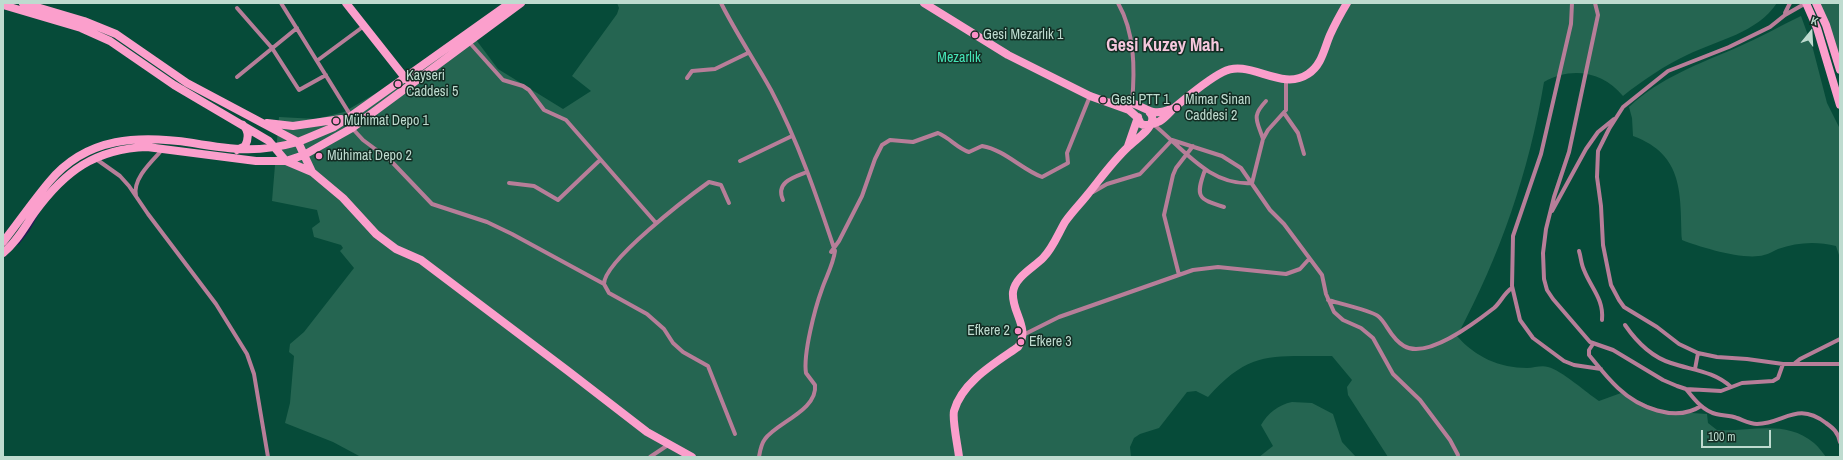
<!DOCTYPE html>
<html>
<head>
<meta charset="utf-8">
<style>
	body { margin:0 }
	#map { position:relative; width:1843px; height:460px; overflow:hidden; background:#064b39; font-family:"Archivo Narrow",sans-serif }
	canvas { display:block }
	.frame { position:absolute; inset:0; border:4px solid #bedbcf; pointer-events:none }
	.north { position:absolute; left:1791px; top:12px; width:40px; height:40px; -webkit-text-stroke:3px #132c23; paint-order:stroke; rotate:18deg; font-size:11px; font-weight:700; line-height:16px; text-align:center; color:#bedbcf }
	.north::after { content:''; display:block; margin:auto; width:14px; height:18px; background:#bedbcf; clip-path:polygon(50% 0,100% 100%,50% 72%,0 100%) }
	.scale { position:absolute; left:1701px; top:430px; width:70px; height:18px; box-sizing:border-box; border:2px solid #bedbcf; border-top:0; padding-left:5px; font-size:12px; line-height:14px; white-space:nowrap; color:#bedbcf; -webkit-text-stroke:3px #132c23; paint-order:stroke }
</style>
</head>
<body>
<div id="map">
<canvas width="1843" height="460"></canvas>
<div class="frame"></div>
<div class="north">K</div>
<div class="scale">100 m</div>
</div>
<script>
const c = document.querySelector('canvas').getContext('2d');
c.lineJoin = 'round';
function paint(path, color) { c.fillStyle = color; c.fill(path, 'evenodd'); }
function trace(path, color, width, dash) { c.strokeStyle = color; c.lineWidth = width; c.lineCap = dash ? 'butt' : 'round'; c.setLineDash(dash || []); c.stroke(path); }
function label(font, color, halo, rows, align = 'center') {
  c.font = font + ' "Archivo Narrow",sans-serif'; c.lineWidth = 3; c.setLineDash([]); c.textBaseline = 'middle'; c.strokeStyle = halo; c.fillStyle = color; for (const [text, x, y, turn = 0] of rows) {
    c.save(); c.translate(x, y); c.rotate((+turn || 0) * Math.PI / 180); c.textAlign = isNaN(turn) ? turn : align; if (halo) c.strokeText(text, 0, 0); c.fillText(text, 0, 0); c.restore();
  }
}
paint(new Path2D(`
	M 617,3 L 1777,3 C 1757,33 1718,40 1687,55 C 1664,66 1643,80 1623,96 C 1603,72 1572,66 1544,82 C 1529,172 1500,256 1457,336 C 1475,357 1500,368 1527,368 C 1534,368 1541,365 1548,367 C 1561,370 1587,393 1599,401 L 1621,393 L 1661,411 L 1707,414 L 1708,423 L 1717,430 C 1750,432 1786,419 1814,443 C 1819,447 1822,452 1826,457 L 1388,457 L 1348,395 L 1347,387 L 1352,380 L 1332,356 C 1273,357 1251,349 1208,397 L 1196,391 L 1187,392 L 1159,428 L 1140,434 L 1134,438 L 1130,447 L 1131,457 L 361,457 L 333,442 L 285,423 L 290,403 L 294,356 L 289,352 L 290,344 L 304,332 L 354,268 L 340,251 L 343,248 L 341,245 L 314,237 L 312,228 L 320,222 L 317,210 L 272,201 L 279,117 L 316,119 L 344,112 L 390,85 L 468,29 L 498,69 L 563,109 L 591,91 L 572,76 L 617,14 L 619,8 Z
	M 1817,3 L 1840,3 L 1840,67 Z
	M 1801,16 L 1813,49 L 1827,103 L 1840,129 L 1840,258 L 1836,246 C 1817,241 1797,242 1778,249 C 1773,251 1769,254 1764,255 C 1745,261 1700,247 1682,240 C 1680,195 1685,155 1633,136 L 1632,118 L 1629,107 C 1661,77 1699,64 1738,47 C 1759,38 1780,26 1801,16 Z
	M 1292,402 L 1312,403 L 1333,414 L 1342,442 L 1356,457 L 1259,457 L 1273,446 L 1261,425 C 1268,413 1278,405 1292,402 Z`), '#256551');
trace(new Path2D(`
	M 18,244 L 29,230 L 39,212`), '#27135a', 1.5);
trace(new Path2D(`
	M 281,3 L 351,116
	M 721,3 C 736,33 755,61 771,90 C 798,141 817,197 835,251 C 833,265 826,277 822,289 C 815,308 803,354 806,373 L 815,385 C 818,410 776,423 765,439 C 761,444 760,451 759,457
	M 1118,3 C 1135,33 1135,69 1132,103
	M 1572,3 L 1571,24 L 1541,154 L 1513,236 L 1512,286 L 1520,320 L 1533,338 L 1564,361 L 1574,365 L 1601,369
	M 1595,3 L 1598,15 L 1569,152 L 1554,197 L 1546,229 L 1543,253 L 1544,279 L 1547,290 L 1553,299 L 1590,342 L 1613,350 L 1663,380 L 1677,386 L 1686,389 L 1721,391 L 1742,383 L 1773,381 L 1778,378 L 1783,364
	M 1806,3 L 1785,15 L 1770,27 L 1729,47 L 1668,71 L 1623,107 L 1609,129 L 1598,151 L 1597,177 L 1601,206 L 1603,245 L 1611,285 L 1619,300 L 1624,307 L 1657,327 L 1679,344 L 1698,353 L 1717,357 L 1747,359 L 1783,364 L 1840,364
	M 237,8 L 272,48 L 299,90 L 326,75
	M 1785,13 L 1790,3
	M 469,42 L 503,80 L 523,86 L 529,90 L 544,110 L 566,120 L 656,223
	M 318,60 L 364,26
	M 237,77 L 297,28
	M 687,78 L 692,71 L 715,69 L 748,53
	M 1284,113 L 1298,133 L 1304,154
	M 1153,124 C 1184,149 1209,186 1252,183
	M 352,128 L 363,140 L 390,160 L 432,204 L 487,222 L 512,234 L 604,284
	M 1263,139 C 1257,120 1251,117 1266,101
	M 96,159 L 120,176 L 129,186 L 148,214 L 216,304 L 247,354 L 254,374 L 268,457
	M 740,161 L 792,136
	M 1205,170 C 1195,197 1198,199 1224,207
	M 509,183 L 534,186 L 558,200 L 600,160
	M 1252,183 L 1263,139 L 1268,130 L 1286,110 L 1286,80
	M 1093,192 L 1107,184 L 1140,174 L 1172,140 L 1222,156 L 1241,168 L 1270,210 L 1284,224 L 1322,275 L 1326,294 L 1334,312 L 1343,320 L 1361,328 L 1373,338 L 1393,374 L 1420,400 L 1450,440 L 1458,455
	M 136,196 C 132,179 152,161 162,150
	M 783,200 C 775,182 794,177 807,172
	M 729,203 L 721,185 L 709,182 C 688,197 604,261 604,284 L 609,293 L 647,314 L 664,329 L 673,343 L 683,352 L 708,366 L 735,434
	M 1552,211 L 1586,149 L 1598,132 L 1614,119
	M 1579,251 C 1581,257 1581,264 1584,270 C 1591,288 1604,299 1602,320
	M 831,252 L 839,241 L 862,196 L 875,159 L 882,145 L 890,140 L 913,142 L 938,133 C 950,138 957,148 969,152 L 982,146 C 1005,150 1021,169 1042,177 L 1068,163 L 1067,153 L 1090,96
	M 1179,275 L 1164,215 L 1173,175 L 1176,168 L 1193,146
	M 1328,300 C 1338,303 1372,311 1378,316 C 1387,323 1390,338 1404,346 C 1427,360 1476,322 1494,308 C 1501,302 1504,293 1512,288
	M 1625,325 C 1636,341 1652,357 1671,363 C 1691,370 1714,371 1731,387
	M 1023,335 L 1059,317 L 1193,270 L 1218,267 L 1286,274 L 1300,269 L 1309,259
	M 1593,344 L 1589,350 L 1589,355 C 1598,366 1607,378 1618,388 C 1638,407 1675,423 1701,406
	M 1795,363 L 1800,359 L 1840,339
	M 1695,369 L 1698,353
	M 1686,389 C 1694,399 1703,411 1716,414 C 1723,416 1730,415 1737,418 C 1743,420 1750,424 1757,424 C 1785,423 1797,401 1826,423 C 1833,428 1838,432 1840,442
	M 650,457 L 668,445`), '#b77e99', 4);
trace(new Path2D(`
	M 23,3 L 84,21 L 116,34 L 187,83 L 298,142 L 334,127 L 351,116 L 510,3
	M 346,3 L 406,79
	M 924,3 L 1008,55 L 1090,96 L 1129,110 L 1138,118 L 1141,124 C 1146,127 1155,123 1160,121 C 1165,118 1170,112 1174,108 C 1187,97 1207,80 1223,72 C 1249,58 1281,92 1308,74 C 1322,65 1324,49 1330,35 C 1335,24 1341,13 1347,3
	M 1806,3 L 1817,28 L 1840,105
	M 1816,3 L 1826,25 L 1840,70
	M 3,5 L 81,28 L 110,41 L 174,85 L 269,141 L 286,161 L 304,155 L 352,128 L 521,3
	M 1113,101 C 1119,102 1127,101 1132,103 C 1149,109 1152,117 1171,109
	M 267,123 L 293,126 L 341,119
	M 1128,146 L 1138,117
	M 237,150 L 245,146 C 249,138 249,131 243,125
	M 3,242 C 18,223 33,201 49,182 C 87,136 140,135 193,143 C 234,150 258,153 298,142 L 312,172
	M 3,253 C 17,242 25,226 35,212 C 65,171 95,149 147,147 L 256,161 L 286,161 L 312,172 L 343,198 L 376,234 L 396,249 L 421,260 L 568,371 L 647,432 L 692,457
	M 959,457 C 958,447 952,420 954,411 C 962,382 995,363 1018,347 C 1031,328 1011,312 1013,292 C 1015,277 1033,268 1043,258 C 1053,248 1058,234 1065,222 C 1072,212 1081,203 1088,194 C 1101,178 1113,161 1128,147 C 1136,139 1149,132 1152,121 C 1153,117 1152,115 1150,113`), '#fb9fcc', 8);
for (const [x, y, r, color] of [
	[975,35,4,"#fb8fc6"],
	[398,84,4,"#fb8fc6"],
	[1103,100,4,"#fb8fc6"],
	[1177,108,4,"#fb8fc6"],
	[336,121,4,"#fb8fc6"],
	[319,156,4,"#fb8fc6"],
	[1018,331,4,"#fb8fc6"],
	[1021,342,4,"#fb8fc6"]
]) { const dot = new Path2D(); dot.arc(x, y, r, 0, 2 * Math.PI); c.fillStyle = color; c.fill(dot); trace(dot, '#132c23', 1.5); }
label('14px', '#bedbcf', '#132c23', [
	["Gesi Mezarlık 1",983,35],
	["Kayseri",406,76],
	["Caddesi 5",406,92],
	["Gesi PTT 1",1111,100],
	["Mimar Sinan",1185,100],
	["Caddesi 2",1185,116],
	["Mühimat Depo 1",344,121],
	["Mühimat Depo 2",327,156],
	["Efkere 2",1010,331,"right"],
	["Efkere 3",1029,342]
], 'left');
label('14px', '#46e6b8', '#132c23', [
	["Mezarlık",959,58]
]);
label('bold 18px', '#f6c7dd', '#132c23', [
	["Gesi Kuzey Mah.",1165,46]
]);
</script>
</body>
</html>
